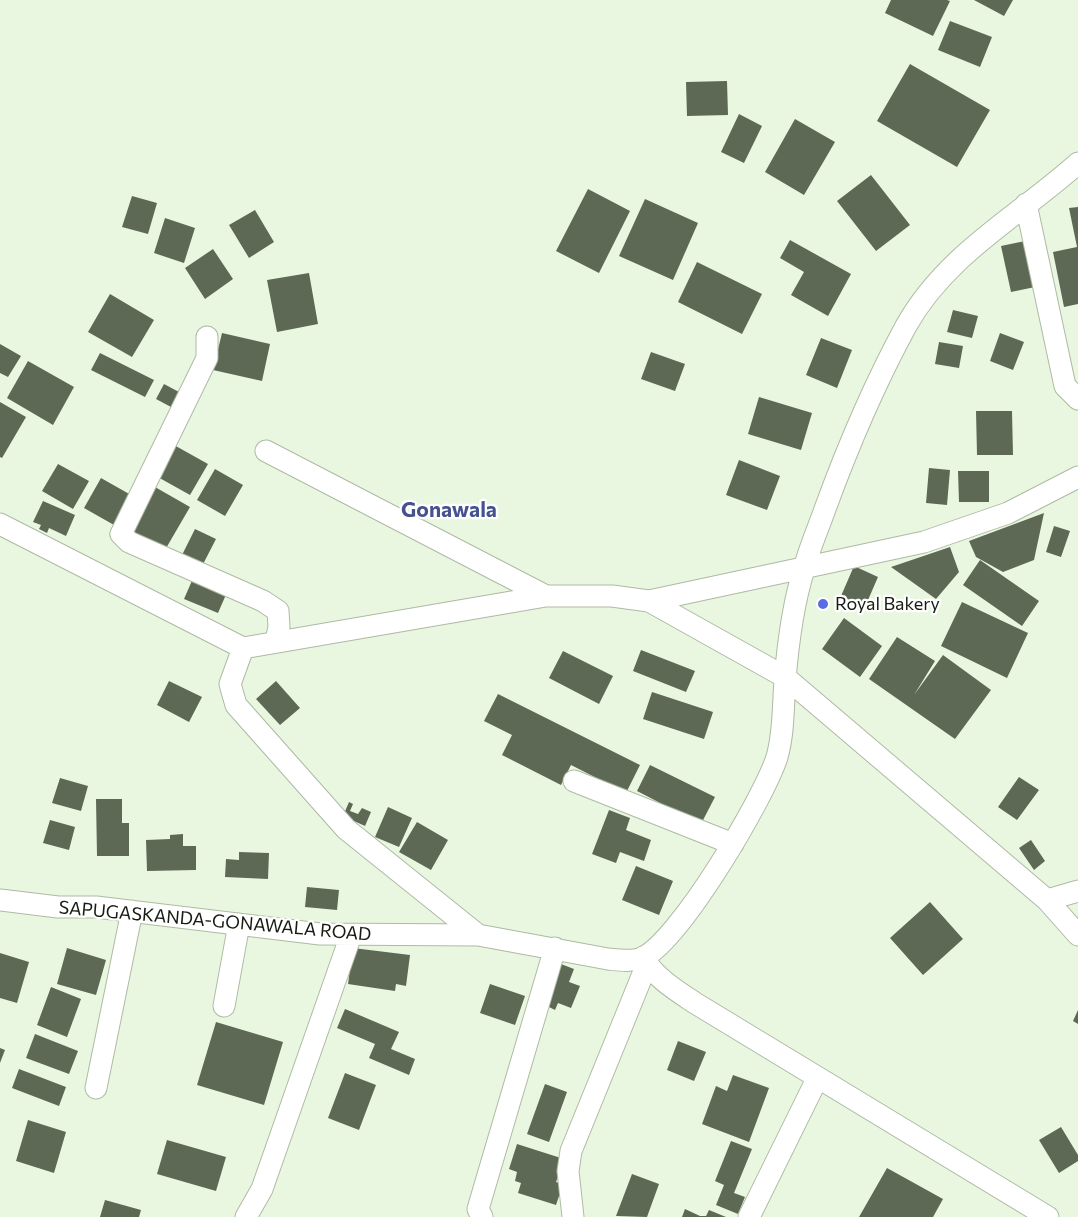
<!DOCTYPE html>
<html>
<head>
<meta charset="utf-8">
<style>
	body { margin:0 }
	canvas { display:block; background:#eaf7e0 }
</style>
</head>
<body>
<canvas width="1078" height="1217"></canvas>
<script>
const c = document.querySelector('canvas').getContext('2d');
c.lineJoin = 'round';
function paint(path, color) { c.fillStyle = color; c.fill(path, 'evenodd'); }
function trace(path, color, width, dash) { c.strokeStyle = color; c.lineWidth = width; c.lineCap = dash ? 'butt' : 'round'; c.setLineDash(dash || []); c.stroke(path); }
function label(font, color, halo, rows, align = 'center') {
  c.font = font + ' Commissioner,sans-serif'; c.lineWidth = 4.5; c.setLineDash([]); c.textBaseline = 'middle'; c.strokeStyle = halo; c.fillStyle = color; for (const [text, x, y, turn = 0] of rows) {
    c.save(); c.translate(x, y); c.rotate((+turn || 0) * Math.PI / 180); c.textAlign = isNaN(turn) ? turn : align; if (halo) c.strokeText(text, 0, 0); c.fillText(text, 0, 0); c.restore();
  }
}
paint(new Path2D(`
	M 891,0 L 947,0 L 950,1 L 933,36 L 885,13 Z
	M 974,0 L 1013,0 L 1004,16 Z
	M 950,21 L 992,37 L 980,67 L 938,50 Z
	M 910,64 L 990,110 L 957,167 L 877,121 Z
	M 727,81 L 728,115 L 687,116 L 686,82 Z
	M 739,114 L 762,126 L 744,163 L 721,152 Z
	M 795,119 L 835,142 L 804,195 L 765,172 Z
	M 871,175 L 910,225 L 876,251 L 837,201 Z
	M 588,189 L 630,211 L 599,273 L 556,251 Z
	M 132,196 L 157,203 L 148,234 L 122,227 Z
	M 645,199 L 698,223 L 673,280 L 619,256 Z
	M 1078,207 L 1078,304 L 1064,307 L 1053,252 L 1077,247 L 1069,208 Z
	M 255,210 L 274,242 L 249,258 L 229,225 Z
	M 165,218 L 195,228 L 184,263 L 154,253 Z
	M 790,240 L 851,274 L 828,316 L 791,295 L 804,272 L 780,258 Z
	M 1025,241 L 1035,287 L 1011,292 L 1001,246 Z
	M 213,249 L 233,279 L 205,299 L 185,268 Z
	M 697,262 L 762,294 L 742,334 L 678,302 Z
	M 309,273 L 318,324 L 277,332 L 267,280 Z
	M 110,294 L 154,320 L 132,357 L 88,332 Z
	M 953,310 L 978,316 L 972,338 L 947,332 Z
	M 222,333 L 270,344 L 262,381 L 213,370 Z
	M 1000,333 L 1024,342 L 1013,370 L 990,361 Z
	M 821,338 L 852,350 L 837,388 L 806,375 Z
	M 939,342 L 963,346 L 959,368 L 935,364 Z
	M 0,344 L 21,356 L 8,377 L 0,373 Z
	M 651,352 L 685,364 L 675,391 L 641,379 Z
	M 100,353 L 154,380 L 145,397 L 91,370 Z
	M 28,361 L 74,387 L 53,425 L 7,398 Z
	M 164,384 L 179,392 L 171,407 L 156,399 Z
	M 759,397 L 812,413 L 801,450 L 748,434 Z
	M 0,402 L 26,417 L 2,458 L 0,457 Z
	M 976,411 L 1012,411 L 1013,455 L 977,455 Z
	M 174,445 L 208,464 L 190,495 L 156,476 Z
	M 739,460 L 780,476 L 767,510 L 726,495 Z
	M 58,464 L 89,481 L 73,509 L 42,491 Z
	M 929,468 L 950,470 L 947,505 L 926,503 Z
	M 215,469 L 243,485 L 225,516 L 197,500 Z
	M 958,471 L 989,471 L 989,502 L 959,502 Z
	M 101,478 L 131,495 L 114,525 L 84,508 Z
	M 155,487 L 190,507 L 165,550 L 131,530 Z
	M 43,501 L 75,515 L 66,536 L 49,528 L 47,533 L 39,529 L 41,525 L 33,522 Z
	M 1044,513 L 1034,560 L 1003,572 L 976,557 L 969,541 Z
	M 1054,526 L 1070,531 L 1061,557 L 1046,552 Z
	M 195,529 L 216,539 L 199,572 L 179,561 Z
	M 950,547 L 959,572 L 936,599 L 891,567 Z
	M 980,560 L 1039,601 L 1022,626 L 963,585 Z
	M 854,566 L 878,577 L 865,607 L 841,596 Z
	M 194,576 L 228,590 L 218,613 L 184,599 Z
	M 962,602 L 1028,633 L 1007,678 L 941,646 Z
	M 844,618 L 882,646 L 860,677 L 822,649 Z
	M 897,637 L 935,661 L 914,695 L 943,655 L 991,690 L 955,739 L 869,679 Z
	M 641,650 L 695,671 L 686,692 L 633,671 Z
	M 563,651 L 613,676 L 599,704 L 549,678 Z
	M 169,681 L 202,697 L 189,722 L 157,705 Z
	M 276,681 L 300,708 L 280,725 L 256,699 Z
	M 652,692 L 713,712 L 704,739 L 643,719 Z
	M 498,694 L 640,765 L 626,793 L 571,765 L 561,785 L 502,755 L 512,735 L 484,721 Z
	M 650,765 L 715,797 L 701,824 L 637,791 Z
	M 1019,777 L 1039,790 L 1017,820 L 998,807 Z
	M 60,778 L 88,786 L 81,811 L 52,803 Z
	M 96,799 L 122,799 L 122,823 L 129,823 L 129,856 L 97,856 Z
	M 349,802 L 353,804 L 350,811 L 358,814 L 362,808 L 371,812 L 365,826 L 343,816 Z
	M 388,807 L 412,818 L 399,847 L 375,837 Z
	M 609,810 L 630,818 L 626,830 L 651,840 L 644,861 L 620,852 L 616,863 L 592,854 Z
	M 50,820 L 75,827 L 69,850 L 43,843 Z
	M 417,822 L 448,840 L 431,870 L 399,852 Z
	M 183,834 L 183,846 L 196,846 L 196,870 L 147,871 L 146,840 L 170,839 L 170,835 Z
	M 1031,840 L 1045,861 L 1034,870 L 1019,848 Z
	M 239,852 L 269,853 L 268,879 L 225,877 L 226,859 L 239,860 Z
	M 636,866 L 673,881 L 659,915 L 622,900 Z
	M 307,887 L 339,890 L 337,910 L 305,907 Z
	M 930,902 L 963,939 L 923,975 L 890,938 Z
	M 67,948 L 106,960 L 96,995 L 57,984 Z
	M 353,948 L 410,955 L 406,986 L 396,984 L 395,991 L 348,984 Z
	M 0,953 L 29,962 L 17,1003 L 0,998 Z
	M 561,964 L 574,969 L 569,982 L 580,986 L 571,1008 L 558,1003 L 555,1010 L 545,1005 Z
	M 490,984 L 525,996 L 515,1025 L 480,1013 Z
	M 51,987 L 81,999 L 67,1037 L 37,1025 Z
	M 345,1009 L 399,1032 L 391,1049 L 415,1059 L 409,1075 L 369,1058 L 375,1044 L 337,1028 Z
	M 1078,1010 L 1078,1024 L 1073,1021 Z
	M 216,1022 L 283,1042 L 264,1105 L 197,1085 Z
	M 35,1034 L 78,1051 L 69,1074 L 26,1058 Z
	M 678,1041 L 706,1052 L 694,1081 L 667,1070 Z
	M 0,1048 L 5,1050 L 0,1063 Z
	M 19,1069 L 66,1087 L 59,1106 L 12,1088 Z
	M 345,1073 L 376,1085 L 359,1130 L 328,1118 Z
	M 733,1075 L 769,1088 L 749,1142 L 702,1124 L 716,1086 L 727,1091 Z
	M 545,1084 L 567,1092 L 549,1142 L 527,1134 Z
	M 28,1120 L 66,1132 L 54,1173 L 16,1161 Z
	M 1061,1127 L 1078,1155 L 1078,1161 L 1059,1173 L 1039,1140 Z
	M 167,1140 L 226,1157 L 216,1191 L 157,1174 Z
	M 731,1141 L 752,1149 L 734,1193 L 745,1197 L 738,1214 L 716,1205 L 724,1185 L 715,1181 Z
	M 517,1144 L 564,1159 L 556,1182 L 563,1184 L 556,1205 L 518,1193 L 521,1183 L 515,1181 L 517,1172 L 509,1169 Z
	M 887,1168 L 943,1199 L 933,1217 L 859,1217 Z
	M 632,1174 L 659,1184 L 647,1217 L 616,1216 Z
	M 105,1200 L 141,1210 L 139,1217 L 100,1217 Z
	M 685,1209 L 700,1216 L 706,1216 L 709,1210 L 726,1217 L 682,1217 Z`), '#5d6955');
const minor = new Path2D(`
	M 1026,204 L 1065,386 L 1078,399
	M 207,337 L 207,358 L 121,534 L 129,542 L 263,601 L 278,611 L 279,627 L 276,641
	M 266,451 L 546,596
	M 0,524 L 243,648 L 546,596 L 612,596 L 649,601 L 785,677 L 1047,900 L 1078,935
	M 649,601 L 924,542 L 1008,513 L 1078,477
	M 243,648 L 230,684 L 236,705 L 346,829 L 478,935
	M 574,781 L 733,844
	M 0,900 L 58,907 L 96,907 L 320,934 L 478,935 L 608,959 C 619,960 631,962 642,958 C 679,942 764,798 777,757 C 784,733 783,705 785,680 C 788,643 793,604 804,569 C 809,549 818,529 825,509 C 848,446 874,385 906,326 C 946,254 1019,216 1078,163
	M 1047,900 L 1078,891
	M 643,957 C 654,977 677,991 695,1003 L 1048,1217
	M 224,1006 L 239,924
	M 96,1088 L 132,911
	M 246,1217 L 262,1189 L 351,935
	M 482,1217 L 478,1209 L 555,948
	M 573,1217 L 568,1171 L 571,1151 L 647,964
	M 749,1217 L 817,1079`);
trace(minor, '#aebaa4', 23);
trace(minor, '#fff', 21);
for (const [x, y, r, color] of [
	[823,604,6,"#5a6ce2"]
]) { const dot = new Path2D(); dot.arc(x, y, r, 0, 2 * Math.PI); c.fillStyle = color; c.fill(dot); trace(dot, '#fff', 2); }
label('18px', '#161b13', '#fff', [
	["Royal Bakery",835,604]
], 'left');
label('18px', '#161b13', '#fff', [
	["SAPUGASKANDA-GONAWALA ROAD",215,921,5]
]);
label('bold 21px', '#45528e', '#fff', [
	["Gonawala",449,510]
]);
</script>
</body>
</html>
